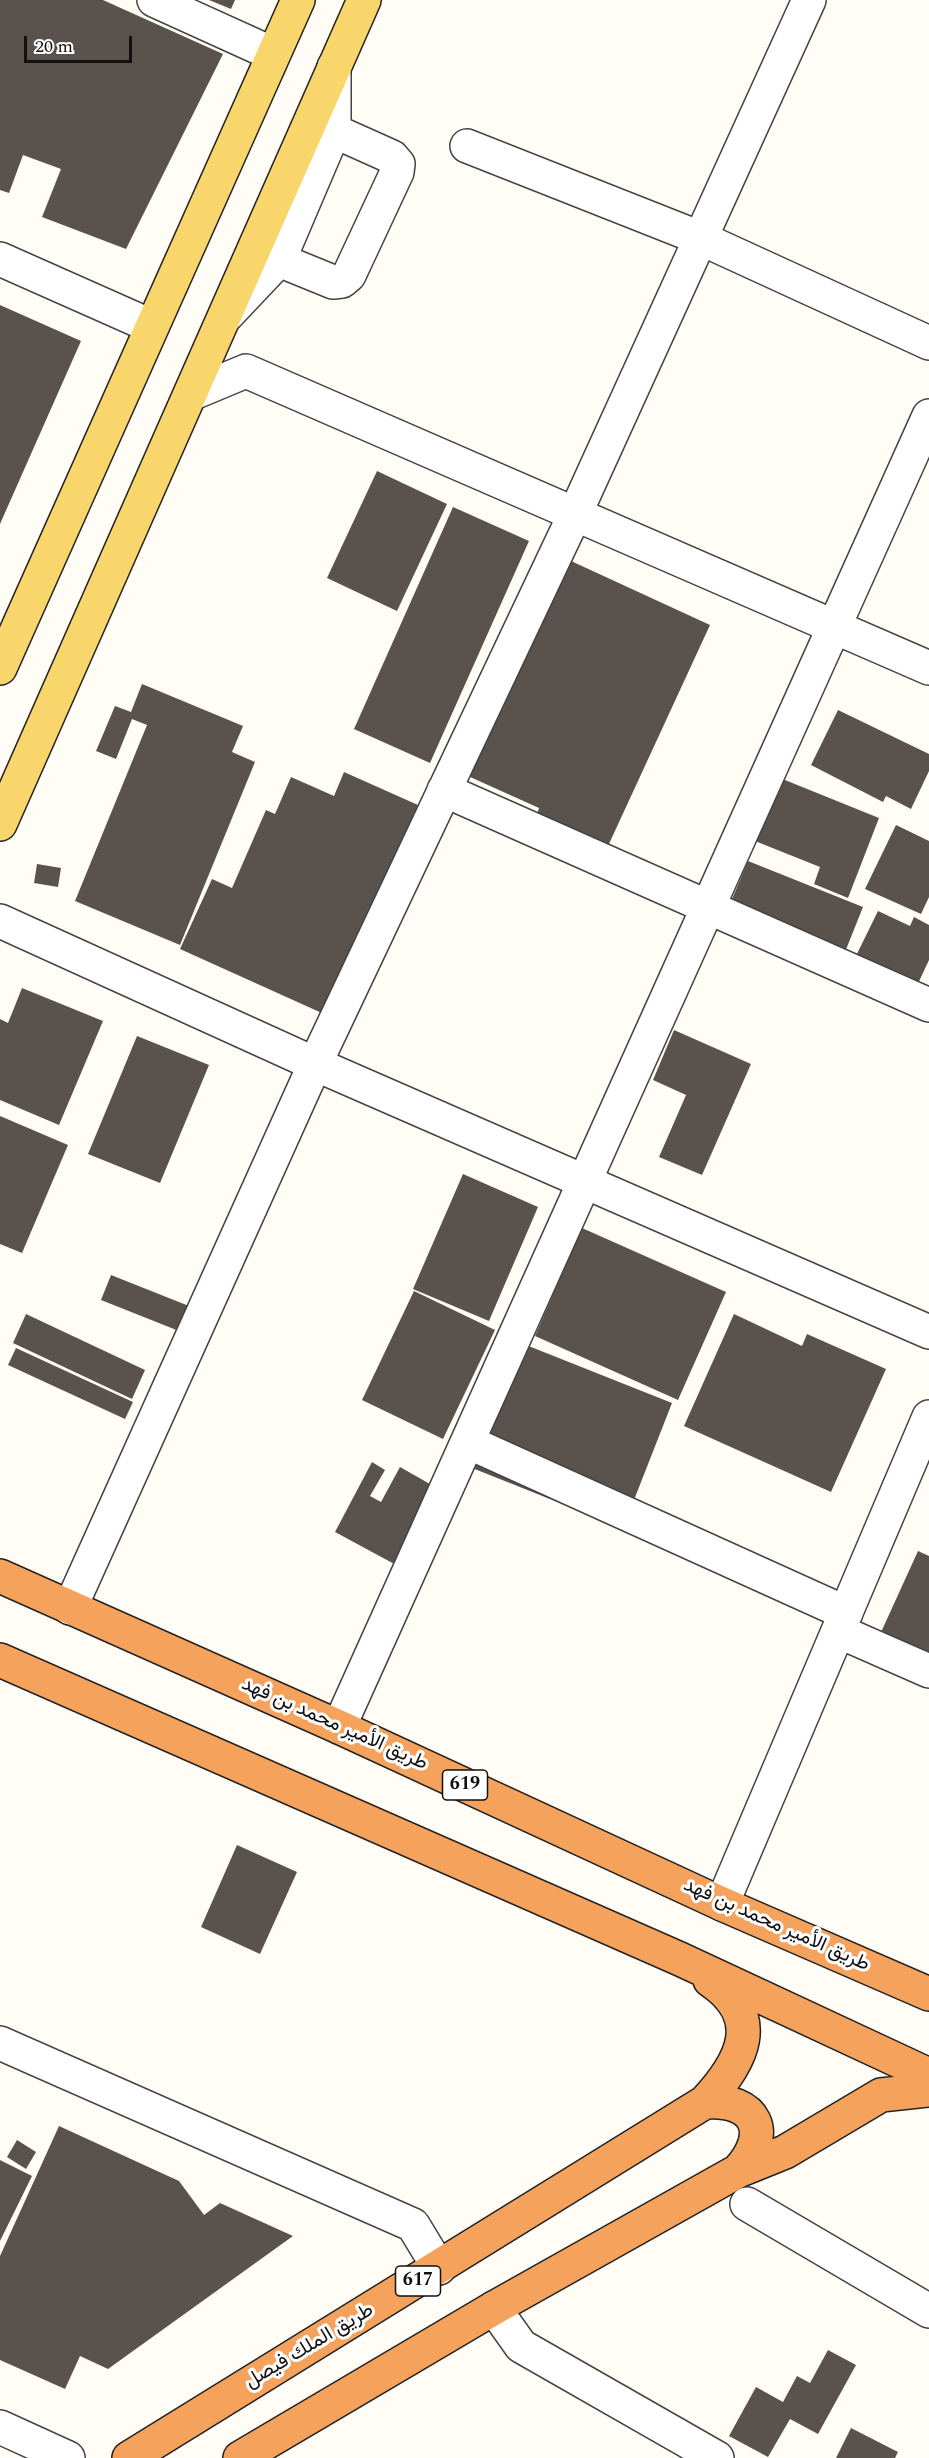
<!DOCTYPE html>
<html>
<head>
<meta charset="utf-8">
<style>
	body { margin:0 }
	#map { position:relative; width:929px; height:2458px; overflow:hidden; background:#fffdf5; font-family:Spectral,serif }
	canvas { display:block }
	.scale { position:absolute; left:24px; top:36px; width:108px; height:27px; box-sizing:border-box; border:3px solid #111; border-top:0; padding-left:8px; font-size:18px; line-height:21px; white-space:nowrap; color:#111; -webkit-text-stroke:4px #fff; paint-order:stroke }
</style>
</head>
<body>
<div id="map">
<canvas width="929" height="2458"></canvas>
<div class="scale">20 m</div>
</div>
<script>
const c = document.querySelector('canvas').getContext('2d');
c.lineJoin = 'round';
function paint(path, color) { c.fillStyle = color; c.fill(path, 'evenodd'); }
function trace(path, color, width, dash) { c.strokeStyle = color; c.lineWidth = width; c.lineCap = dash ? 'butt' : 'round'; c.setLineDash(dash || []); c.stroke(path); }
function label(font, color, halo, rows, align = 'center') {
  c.font = font + ' Spectral,Vazirmatn,serif'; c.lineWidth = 6; c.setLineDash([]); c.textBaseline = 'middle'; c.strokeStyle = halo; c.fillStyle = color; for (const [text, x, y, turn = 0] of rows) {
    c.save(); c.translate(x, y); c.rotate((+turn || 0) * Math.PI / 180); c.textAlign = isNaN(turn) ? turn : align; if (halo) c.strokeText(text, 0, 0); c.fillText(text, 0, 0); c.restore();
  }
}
paint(new Path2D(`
	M 0,0 L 103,0 L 223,54 L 126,249 L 42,217 L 61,169 L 23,155 L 9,193 L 0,190 Z
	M 209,0 L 235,0 L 231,9 Z
	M 0,305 L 81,341 L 0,524 Z
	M 377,471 L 447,504 L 397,611 L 327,578 Z
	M 453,507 L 529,541 L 430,763 L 354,729 Z
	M 558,555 L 710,625 L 608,846 L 537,814 L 539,808 L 459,772 Z
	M 142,684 L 243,726 L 232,752 L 255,762 L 180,945 L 75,901 L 147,725 L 132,719 L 116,759 L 96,751 L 115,706 L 131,712 Z
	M 838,710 L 929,754 L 929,771 L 911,809 L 886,796 L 883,802 L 811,765 Z
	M 344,772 L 418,805 L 324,1014 L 180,949 L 212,879 L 232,888 L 266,810 L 275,814 L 291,777 L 334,796 Z
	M 780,778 L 879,818 L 848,898 L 814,884 L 820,867 L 755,841 Z
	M 896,825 L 929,841 L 929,897 L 921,914 L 865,889 Z
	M 748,861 L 863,907 L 843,957 L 727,911 Z
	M 37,864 L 61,868 L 58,887 L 34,883 Z
	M 878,911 L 910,926 L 914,917 L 929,925 L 929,960 L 914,992 L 853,962 Z
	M 22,988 L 103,1021 L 59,1125 L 0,1100 L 0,1019 L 8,1023 Z
	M 674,1030 L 751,1064 L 702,1175 L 659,1157 L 686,1095 L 653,1080 Z
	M 137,1036 L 209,1065 L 160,1183 L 88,1154 Z
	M 0,1116 L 68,1145 L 22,1253 L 0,1244 Z
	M 463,1174 L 538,1207 L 489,1321 L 413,1289 Z
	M 582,1228 L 726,1292 L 678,1400 L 535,1336 Z
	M 111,1275 L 199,1310 L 189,1335 L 101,1300 Z
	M 414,1291 L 495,1330 L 443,1439 L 362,1400 Z
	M 26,1314 L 145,1370 L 132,1399 L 13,1343 Z
	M 734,1314 L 802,1346 L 807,1334 L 886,1369 L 831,1492 L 684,1426 Z
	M 516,1341 L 672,1403 L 623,1528 L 467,1466 Z
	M 16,1348 L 133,1402 L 125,1419 L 8,1365 Z
	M 372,1462 L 385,1470 L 370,1496 L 381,1502 L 400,1467 L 437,1488 L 398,1566 L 335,1532 Z
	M 918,1551 L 929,1556 L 929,1665 L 877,1641 Z
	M 237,1845 L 297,1872 L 260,1954 L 201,1927 Z
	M 59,2126 L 179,2181 L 204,2215 L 220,2203 L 293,2236 L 108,2369 L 80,2356 L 65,2389 L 0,2360 L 0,2256 Z
	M 17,2140 L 36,2152 L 26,2169 L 7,2157 Z
	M 0,2160 L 32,2176 L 0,2241 Z
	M 828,2350 L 856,2365 L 818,2434 L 790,2419 L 768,2457 L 729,2436 L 756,2387 L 783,2402 L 797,2376 L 810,2383 Z
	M 851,2428 L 898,2452 L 895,2458 L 836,2458 Z`), '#5a524d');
const minor = new Path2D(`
	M 154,0 L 273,54
	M 467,146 L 700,238 L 929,343
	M 0,259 L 151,326
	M 279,260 L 333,282 L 342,281 L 349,275 L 397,172 L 398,164 L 392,157 L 334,131
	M 227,315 L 279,260 L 334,131 L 334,67
	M 191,394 L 246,371 L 929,668
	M 444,790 L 929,1005
	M 0,921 L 315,1064 L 929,1332
	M 468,1442 L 846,1613
	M 70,1608 L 315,1064 L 575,514 L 809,0
	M 838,1631 L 929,1671
	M 339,1727 L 929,416
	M 722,1904 L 929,1417
	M 0,2043 L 413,2225 L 439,2268
	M 747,2204 L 929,2311
	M 494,2308 L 521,2346 L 717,2458
	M 0,2427 L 68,2458`);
const major = new Path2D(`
	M 0,668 L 298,0
	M 0,824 L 364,0`);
const highway = new Path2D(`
	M 0,1576 L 339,1727 L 722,1904 L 929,1994
	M 0,1660 L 680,1959 L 929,2075
	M 705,2102 C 756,2098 773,2133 738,2171
	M 129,2458 L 705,2102 C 742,2062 766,2018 710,1980
	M 240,2458 L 494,2308 L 738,2171 L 785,2152 L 881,2095 L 929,2090`);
trace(minor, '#444', 36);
trace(major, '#222', 36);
trace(highway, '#222', 36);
trace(minor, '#fff', 33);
trace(major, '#f9d66b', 33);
trace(highway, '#f5a25d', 33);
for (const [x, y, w] of [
	[465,1785,45],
	[418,2281,45]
]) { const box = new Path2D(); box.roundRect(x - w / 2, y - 15, w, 30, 4.5); c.fillStyle = '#fff'; c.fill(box); trace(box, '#111', 1.5); }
label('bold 18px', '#111', null, [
	["619",465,1785],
	["617",418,2281]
]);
label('20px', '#111', '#fff', [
	["طريق الأمير محمد بن فهد",334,1725,24],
	["طريق الأمير محمد بن فهد",776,1926,24],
	["طريق الملك فيصل",310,2347,-31]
]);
</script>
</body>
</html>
